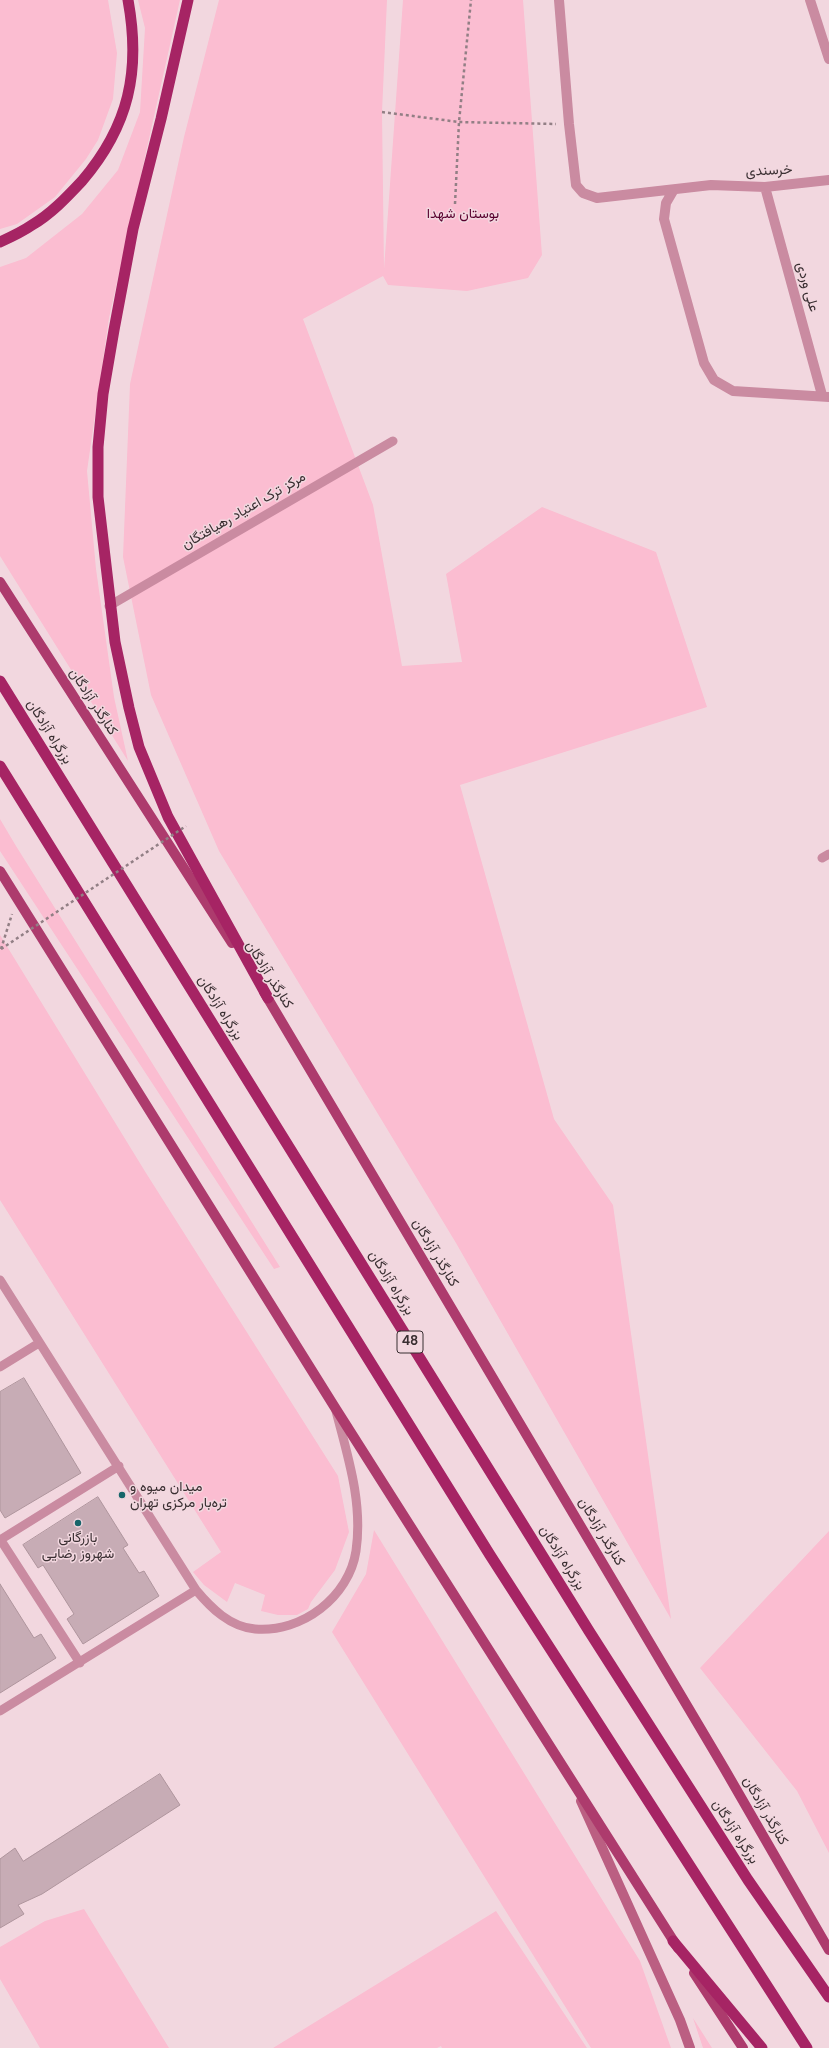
<!DOCTYPE html>
<html>
<head>
<meta charset="utf-8">
<style>
	body { margin:0 }
	canvas { display:block; background:#f2d7df }
</style>
</head>
<body>
<canvas width="829" height="2048"></canvas>
<script>
const c = document.querySelector('canvas').getContext('2d');
c.lineJoin = 'round';
function paint(path, color) { c.fillStyle = color; c.fill(path, 'evenodd'); }
function trace(path, color, width, dash) { c.strokeStyle = color; c.lineWidth = width; c.lineCap = dash ? 'butt' : 'round'; c.setLineDash(dash || []); c.stroke(path); }
function label(font, color, halo, rows, align = 'center') {
  c.font = font + ' "DM Sans",Vazirmatn,sans-serif'; c.lineWidth = 3; c.setLineDash([]); c.textBaseline = 'middle'; c.strokeStyle = halo; c.fillStyle = color; for (const [text, x, y, turn = 0] of rows) {
    c.save(); c.translate(x, y); c.rotate((+turn || 0) * Math.PI / 180); c.textAlign = isNaN(turn) ? turn : align; if (halo) c.strokeText(text, 0, 0); c.fillText(text, 0, 0); c.restore();
  }
}
paint(new Path2D(`
	M 0,0 L 108,0 L 117,53 L 113,99 L 98,140 L 86,159 L 55,197 L 17,224 L 0,229 Z
	M 138,0 L 180,0 L 109,318 L 87,471 L 96,569 L 114,697 L 128,761 L 0,556 L 0,267 L 26,258 L 82,214 L 118,170 L 140,112 L 145,28 Z
	M 219,0 L 387,0 L 382,112 L 384,269 L 403,0 L 523,0 L 542,255 L 528,278 L 467,291 L 388,285 L 383,276 L 303,319 L 373,505 L 402,666 L 462,662 L 446,574 L 542,507 L 656,552 L 707,707 L 460,785 L 554,1119 L 613,1205 L 671,1619 L 456,1243 L 219,851 L 151,695 L 123,557 L 130,384 L 184,137 Z
	M 0,819 L 16,846 L 280,1267 L 274,1269 L 0,851 Z
	M 0,935 L 146,1173 L 338,1476 L 349,1532 L 335,1570 L 311,1602 L 308,1609 L 297,1615 L 278,1615 L 261,1611 L 265,1595 L 235,1583 L 227,1602 L 204,1585 L 193,1572 L 221,1552 L 0,1200 Z
	M 374,1530 L 640,1961 L 671,2048 L 591,2048 L 332,1632 L 366,1574 Z
	M 829,1531 L 829,1853 L 797,1791 L 700,1668 Z
	M 84,1909 L 169,2048 L 40,2048 L 0,1979 L 0,1947 L 45,1921 Z
	M 496,1911 L 587,2048 L 442,2048 L 441,2046 L 437,2048 L 273,2048 Z
	M 693,2018 L 712,2048 L 703,2048 Z`), '#fbbdd1');
const building = new Path2D(`
	M 24,1378 L 81,1473 L 5,1518 L 0,1510 L 0,1392 Z
	M 98,1497 L 128,1545 L 123,1548 L 139,1573 L 144,1571 L 159,1596 L 83,1644 L 67,1619 L 74,1614 L 43,1565 L 38,1568 L 23,1545 Z
	M 0,1584 L 34,1638 L 41,1634 L 56,1658 L 0,1693 Z
	M 160,1774 L 180,1805 L 42,1894 L 18,1905 L 24,1914 L 0,1928 L 0,1859 L 15,1848 L 23,1861 Z`);
paint(building, '#c7acb5');
trace(building, '#af959d', 1);
trace(new Path2D(`
	M 382,112 L 459,122 L 556,124
	M 455,204 L 459,122 L 471,0
	M 1,949 L 12,914`), '#927f85', 2.5, [3, 3]);
trace(new Path2D(`
	M 109,606 L 393,441
	M 822,858 L 829,854
	M 0,1280 L 196,1590 C 211,1608 230,1627 255,1629 C 302,1633 349,1597 356,1551 C 363,1503 348,1457 336,1411
	M 0,1367 L 39,1343
	M 0,1539 L 80,1663
	M 0,1540 L 119,1466
	M 0,1711 L 196,1590`), '#ca8ba1', 9);
trace(new Path2D(`
	M 559,0 L 569,124 L 576,185 L 583,193 L 597,198 L 711,185 L 765,187 L 829,180
	M 810,0 L 829,59
	M 765,187 L 822,395
	M 673,191 L 666,203 L 664,219 L 704,363 L 714,380 L 733,391 L 829,397`), '#ca8ba1', 10);
trace(new Path2D(`
	M 581,1801 L 680,2020 L 690,2048`), '#bb5f82', 10);
trace(new Path2D(`
	M 0,582 L 232,943
	M 0,871 L 334,1406 L 678,1948
	M 264,992 L 724,1768 L 829,1950
	M 694,1973 L 743,2048`), '#ad3b6d', 10);
trace(new Path2D(`
	M 188,0 L 161,119 L 133,229 L 114,330 L 103,394 L 98,447 L 98,497 L 115,642 L 129,708 L 139,747 L 168,817 L 268,998
	M 0,242 C 11,237 22,232 32,225 C 51,214 67,197 82,181 C 129,126 141,71 128,0
	M 0,681 L 589,1631 L 748,1880 L 829,1997
	M 0,766 L 490,1555 L 807,2048
	M 673,1941 L 762,2048`), '#a62464', 11);
trace(new Path2D(`
	M 1,949 L 186,826`), '#927f85', 2.5, [3, 3]);
for (const [x, y, r, color] of [
	[122,1495,4,"#17656a"],
	[78,1523,4,"#17656a"]
]) { const dot = new Path2D(); dot.arc(x, y, r, 0, 2 * Math.PI); c.fillStyle = color; c.fill(dot); trace(dot, '#f2d7df', 1.5); }
for (const [x, y, w] of [
	[410,1342,26]
]) { const box = new Path2D(); box.roundRect(x - w / 2, y - 11, w, 22, 3); c.fillStyle = '#f2d7df'; c.fill(box); trace(box, '#392e31', 1); }
label('bold 13px', '#392e31', null, [
	["48",410,1342]
]);
label('14px', '#392e31', '#f2d7df', [
	["خرسندی",769,171,-3],
	["علی وردی",807,287,74],
	["مرکز ترک اعتیاد رهیافتگان",244,511,-30],
	["کنارگذر آزادگان",93,702,57],
	["بزرگراه آزادگان",49,732,58],
	["کنارگذر آزادگان",269,975,58],
	["بزرگراه آزادگان",220,1008,58],
	["کنارگذر آزادگان",435,1253,59],
	["بزرگراه آزادگان",391,1283,58],
	["کنارگذر آزادگان",601,1532,59],
	["بزرگراه آزادگان",562,1558,58],
	["کنارگذر آزادگان",765,1811,60],
	["بزرگراه آزادگان",735,1832,57]
]);
label('14px', '#58002e', '#f2d7df', [
	["بوستان شهدا",463,214]
]);
label('14px', '#392e31', '#f2d7df', [
	["میدان میوه و",130,1487],
	["تره‌بار مرکزی تهران",130,1503],
	["بازرگانی",78,1538,"center"],
	["شهروز رضایی",78,1554,"center"]
], 'left');
</script>
</body>
</html>
